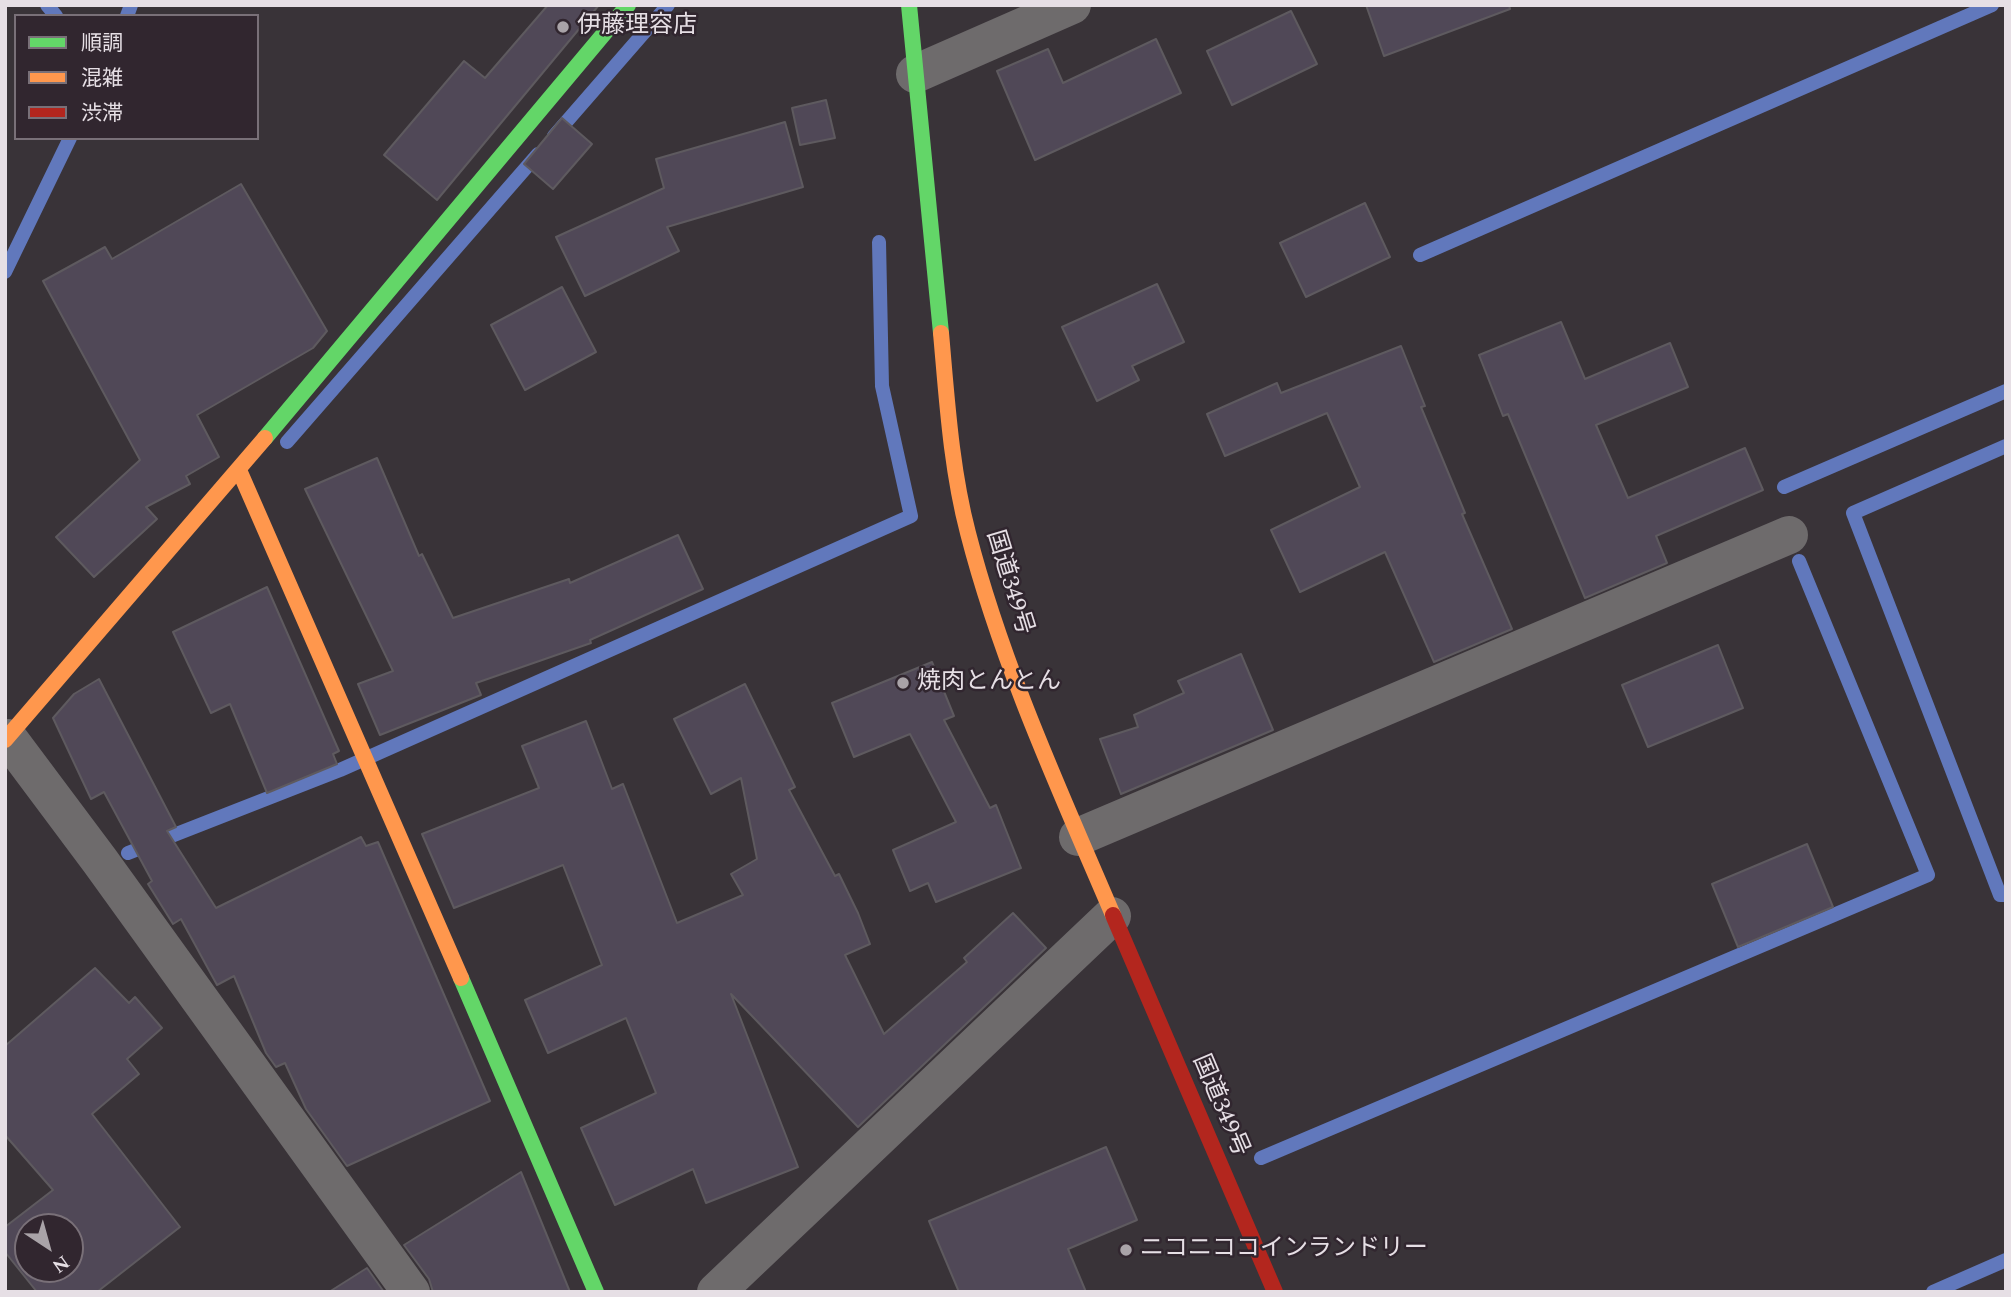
<!DOCTYPE html>
<html>
<head>
<meta charset="utf-8">
<style>
	body { margin:0 }
	#map { position:relative; width:2011px; height:1297px; overflow:hidden; background:#393338; font-family:Spectral,"Noto Sans JP",serif }
	canvas { display:block }
	.frame { position:absolute; inset:0; border:7px solid #e6dfe5; pointer-events:none }
	.legend { position:absolute; left:14px; top:14px; width:245px; height:126px; box-sizing:border-box; background:#31262f; border:2px solid #797078; margin:0; padding:9px 12px; list-style:none; font-size:21px; color:#e6dfe5 }
	.legend li { display:flex; align-items:center; gap:14px; height:35px }
	.legend b { width:35px; border:2px solid #797078 }
	.north { position:absolute; left:14px; top:1213px; width:70px; height:70px; box-sizing:border-box; background:#31262f; border:2px solid #797078; border-radius:50%; rotate:144deg; font-size:19px; font-weight:700; line-height:28px; text-align:center; color:#e6dfe5 }
	.north::after { content:''; display:block; margin:auto; width:24px; height:32px; background:#a9a3a8; clip-path:polygon(50% 0,100% 100%,50% 72%,0 100%) }
</style>
</head>
<body>
<div id="map">
<canvas width="2011" height="1297"></canvas>
<div class="frame"></div>
<ul class="legend">
<li><b style="height:9px;background:#63d668"></b>順調</li>
<li><b style="height:9px;background:#ff974d"></b>混雑</li>
<li><b style="height:9px;background:#b3261e"></b>渋滞</li>
</ul>
<div class="north">N</div>
</div>
<script>
const c = document.querySelector('canvas').getContext('2d');
c.lineJoin = 'round';
function trace(path, color, width, dash) { c.strokeStyle = color; c.lineWidth = width; c.lineCap = dash ? 'butt' : 'round'; c.setLineDash(dash || []); c.stroke(path); }
function paint(path, color) { c.fillStyle = color; c.fill(path, 'evenodd'); }
function label(font, color, halo, rows, align = 'center') {
  c.font = font + ' Spectral,"Noto Sans JP",serif'; c.lineWidth = 5; c.setLineDash([]); c.textBaseline = 'middle'; c.strokeStyle = halo; c.fillStyle = color; for (const [text, x, y, turn = 0] of rows) {
    c.save(); c.translate(x, y); c.rotate((+turn || 0) * Math.PI / 180); c.textAlign = isNaN(turn) ? turn : align; if (halo) c.strokeText(text, 0, 0); c.fillText(text, 0, 0); c.restore();
  }
}
trace(new Path2D(`
	M 47,5 L 56,16
	M 127,16 L 131,5
	M 554,136 L 668,5
	M 1420,255 L 1992,5
	M 5,272 L 70,138
	M 287,442 L 538,154
	M 2006,446 L 1853,513 L 2000,895 L 2006,895
	M 1784,487 L 2006,391
	M 128,853 L 340,770 L 911,516 L 882,386 L 879,242
	M 1261,1158 L 1928,875 L 1799,561
	M 1933,1292 L 2006,1260`), '#6178bc', 14);
const building = new Path2D(`
	M 548,5 L 599,5 L 437,200 L 384,155 L 464,61 L 485,78 Z
	M 1366,5 L 1509,5 L 1510,9 L 1384,56 Z
	M 1291,11 L 1317,64 L 1232,105 L 1207,51 Z
	M 1156,39 L 1181,93 L 1035,160 L 997,71 L 1048,49 L 1063,83 Z
	M 826,100 L 835,138 L 800,145 L 792,108 Z
	M 562,118 L 592,144 L 553,189 L 524,164 Z
	M 785,122 L 803,187 L 667,227 L 679,251 L 585,296 L 556,237 L 664,188 L 656,159 Z
	M 241,184 L 327,331 L 313,348 L 197,415 L 219,457 L 186,476 L 190,484 L 146,507 L 157,519 L 94,577 L 56,537 L 140,460 L 43,281 L 105,247 L 112,259 Z
	M 1365,203 L 1390,257 L 1306,297 L 1280,243 Z
	M 1157,284 L 1184,342 L 1132,366 L 1139,380 L 1097,401 L 1062,327 Z
	M 562,287 L 596,352 L 525,390 L 491,325 Z
	M 1561,322 L 1585,379 L 1670,343 L 1688,387 L 1596,425 L 1628,498 L 1745,448 L 1763,490 L 1656,536 L 1667,563 L 1585,598 L 1508,414 L 1503,416 L 1479,355 Z
	M 1401,346 L 1425,406 L 1421,407 L 1465,513 L 1462,514 L 1512,629 L 1434,662 L 1385,552 L 1300,592 L 1271,530 L 1360,487 L 1327,413 L 1225,456 L 1207,414 L 1277,383 L 1281,393 Z
	M 377,458 L 419,556 L 422,554 L 453,618 L 569,579 L 570,583 L 678,535 L 703,589 L 590,640 L 591,643 L 476,683 L 481,695 L 380,735 L 358,684 L 393,671 L 305,489 Z
	M 267,587 L 339,751 L 333,754 L 337,764 L 267,793 L 230,704 L 211,713 L 173,632 Z
	M 1718,645 L 1743,708 L 1648,747 L 1622,685 Z
	M 1241,654 L 1273,730 L 1121,794 L 1100,739 L 1138,727 L 1134,715 L 1184,693 L 1178,681 Z
	M 932,662 L 954,716 L 944,720 L 990,808 L 996,805 L 1021,868 L 936,902 L 928,883 L 910,891 L 893,850 L 956,822 L 910,734 L 854,757 L 832,703 Z
	M 99,679 L 176,827 L 167,831 L 216,908 L 361,837 L 366,846 L 378,842 L 490,1101 L 347,1166 L 306,1109 L 285,1063 L 276,1067 L 266,1053 L 234,976 L 217,985 L 181,919 L 173,924 L 148,884 L 152,881 L 104,792 L 91,799 L 53,718 L 74,694 Z
	M 745,684 L 795,787 L 789,790 L 835,876 L 839,874 L 858,913 L 870,944 L 845,955 L 884,1034 L 967,962 L 964,958 L 1013,913 L 1046,948 L 858,1127 L 731,994 L 798,1167 L 706,1203 L 693,1169 L 615,1205 L 581,1128 L 656,1093 L 626,1018 L 548,1053 L 525,1000 L 602,965 L 563,865 L 454,908 L 422,834 L 539,788 L 522,746 L 586,721 L 612,789 L 623,784 L 677,923 L 743,895 L 731,874 L 757,859 L 741,778 L 711,794 L 674,719 Z
	M 1807,844 L 1833,907 L 1738,947 L 1712,884 Z
	M 95,968 L 129,1003 L 135,997 L 162,1028 L 127,1059 L 139,1074 L 92,1114 L 180,1227 L 97,1292 L 37,1292 L 5,1252 L 5,1227 L 53,1190 L 5,1135 L 5,1046 ZM 28,1227 L 70,1227 L 70,1269 L 28,1269 Z
	M 1106,1147 L 1137,1220 L 1068,1249 L 1086,1292 L 959,1292 L 929,1221 Z
	M 521,1172 L 570,1292 L 433,1292 L 429,1279 L 404,1245 Z
	M 367,1268 L 384,1292 L 329,1292 Z`);
paint(building, '#504857');
trace(building, '#5e5a5f', 2);
trace(new Path2D(`
	M 915,74 L 1072,5
	M 8,738 L 100,861 L 411,1292
	M 1078,837 L 1789,535
	M 716,1292 L 1112,916`), '#6e6b6c', 38);
trace(new Path2D(`
	M 909,5 L 941,333
	M 265,438 L 628,5
	M 461,978 L 596,1292`), '#63d668', 16);
trace(new Path2D(`
	M 941,333 C 947,400 951,468 968,533 C 1002,665 1060,791 1113,915
	M 239,470 L 461,978
	M 5,740 L 265,438`), '#ff974d', 16);
trace(new Path2D(`
	M 1113,915 L 1275,1292`), '#b3261e', 16);
for (const [x, y, r, color] of [
	[563,27,7,"#a9a3a8"],
	[903,683,7,"#a9a3a8"],
	[1126,1250,7,"#a9a3a8"]
]) { const dot = new Path2D(); dot.arc(x, y, r, 0, 2 * Math.PI); c.fillStyle = color; c.fill(dot); trace(dot, '#31262f', 2.5); }
label('24px', '#e6dfe5', '#31262f', [
	["伊藤理容店",577,27],
	["焼肉とんとん",917,683],
	["ニコニココインランドリー",1140,1250]
], 'left');
label('24px', '#e6dfe5', '#31262f', [
	["国道349号",1008,583,73],
	["国道349号",1219,1106,67]
]);
</script>
</body>
</html>
